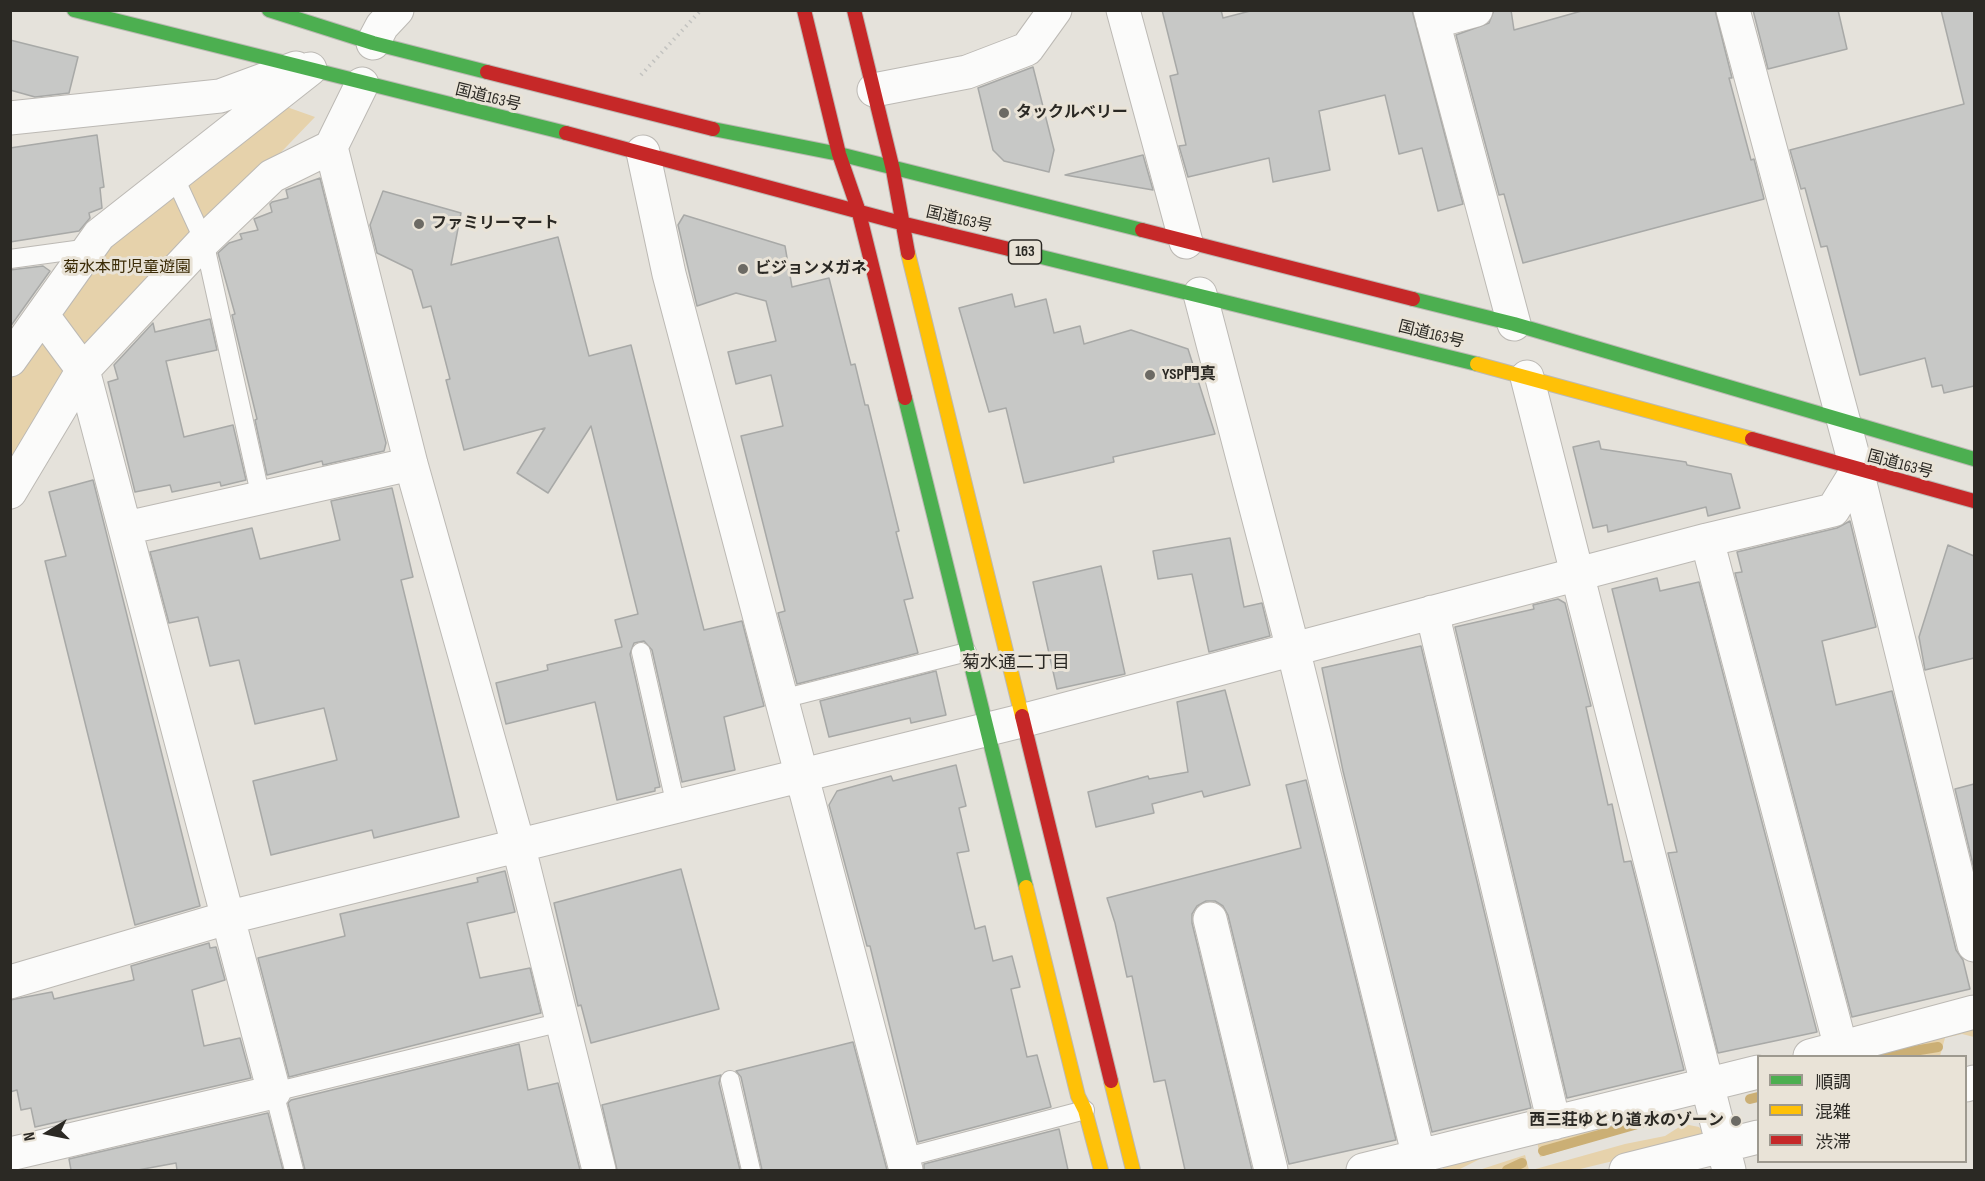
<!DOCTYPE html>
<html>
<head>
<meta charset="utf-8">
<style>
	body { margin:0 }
	#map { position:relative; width:1985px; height:1181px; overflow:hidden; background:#e5e2db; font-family:"Sofia Sans Condensed","Noto Sans JP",sans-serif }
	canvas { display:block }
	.frame { position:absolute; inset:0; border:12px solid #2b2924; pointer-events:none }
	.legend { position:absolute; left:1757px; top:1055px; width:210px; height:108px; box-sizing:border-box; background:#e9e3d7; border:2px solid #9d998f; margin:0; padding:8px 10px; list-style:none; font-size:18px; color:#2b2924 }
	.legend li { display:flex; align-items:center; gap:12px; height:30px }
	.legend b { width:30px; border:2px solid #9d998f }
	.north { position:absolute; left:18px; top:1103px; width:60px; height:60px; -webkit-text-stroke:4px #e9e3d7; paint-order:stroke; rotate:260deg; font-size:16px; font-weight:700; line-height:24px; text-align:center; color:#2b2924 }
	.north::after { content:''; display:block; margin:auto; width:21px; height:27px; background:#2b2924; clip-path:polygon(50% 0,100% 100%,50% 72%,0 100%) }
</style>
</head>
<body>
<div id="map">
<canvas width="1985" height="1181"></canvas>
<div class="frame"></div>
<ul class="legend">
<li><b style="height:8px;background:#4caf50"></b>順調</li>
<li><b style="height:8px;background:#ffc107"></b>混雑</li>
<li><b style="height:8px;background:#c62828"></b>渋滞</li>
</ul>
<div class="north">N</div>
</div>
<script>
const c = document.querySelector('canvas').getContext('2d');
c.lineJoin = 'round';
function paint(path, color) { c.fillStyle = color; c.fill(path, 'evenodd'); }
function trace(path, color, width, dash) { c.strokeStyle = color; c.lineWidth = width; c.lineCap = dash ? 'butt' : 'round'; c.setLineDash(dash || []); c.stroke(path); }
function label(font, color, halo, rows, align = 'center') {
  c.font = font + ' "Sofia Sans Condensed","Noto Sans JP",sans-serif'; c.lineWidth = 6; c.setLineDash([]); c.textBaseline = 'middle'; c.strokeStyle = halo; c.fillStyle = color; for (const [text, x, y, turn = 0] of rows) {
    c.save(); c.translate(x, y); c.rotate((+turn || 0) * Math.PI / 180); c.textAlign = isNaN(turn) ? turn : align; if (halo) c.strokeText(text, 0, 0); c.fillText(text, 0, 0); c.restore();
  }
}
paint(new Path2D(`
	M 284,106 L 315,117 L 79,362 L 11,468 L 11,372 L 107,242 Z
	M 1974,1022 L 1974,1037 L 1962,1034 L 1945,1038 L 1940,1056 L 1842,1056 Z
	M 1666,1112 L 1643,1126 L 1540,1157 L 1537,1141 L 1486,1156 L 1458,1170 L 1443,1169 L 1438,1161 Z
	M 1684,1124 L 1699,1127 L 1708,1138 L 1576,1170 L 1532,1170 L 1625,1144 L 1665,1136 Z
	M 1525,1155 L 1529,1170 L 1479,1170 Z`), '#e6d2ab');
trace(new Path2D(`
	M 1883,1056 L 1938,1047
	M 1750,1099 L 1758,1097
	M 1543,1151 L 1641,1123
	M 1507,1170 L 1522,1163`), '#cbaf75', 10);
const building = new Path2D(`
	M 1162,10 L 1221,10 L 1223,18 L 1254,10 L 1412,10 L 1463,204 L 1438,211 L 1422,148 L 1399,154 L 1385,95 L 1319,111 L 1330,170 L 1273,182 L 1269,158 L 1188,177 L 1179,146 L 1186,145 L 1170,76 L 1178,74 Z
	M 1494,10 L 1511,10 L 1514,30 L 1585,10 L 1715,10 L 1732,78 L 1729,78 L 1751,160 L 1754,159 L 1764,199 L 1523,263 L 1504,194 L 1499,195 L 1456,35 L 1489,23 Z
	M 1753,10 L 1838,10 L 1847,49 L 1768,69 Z
	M 1941,10 L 1974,10 L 1974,386 L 1944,393 L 1942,385 L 1932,387 L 1925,358 L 1860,375 L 1827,246 L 1821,247 L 1805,188 L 1801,189 L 1790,150 L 1964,104 Z
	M 10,40 L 78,57 L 69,93 L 35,97 L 10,90 Z
	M 1033,67 L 1054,150 L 1049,172 L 1004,161 L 993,150 L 978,88 Z
	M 97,135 L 104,187 L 100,188 L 102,208 L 89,213 L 90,218 L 79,231 L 10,242 L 10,148 Z
	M 1143,155 L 1153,190 L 1065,175 Z
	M 320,178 L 386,443 L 384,451 L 323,465 L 322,461 L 267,475 L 255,420 L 257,419 L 232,315 L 235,314 L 218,253 L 229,243 L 242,239 L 240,234 L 258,230 L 254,219 L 272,212 L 270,204 L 272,202 L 288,198 L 286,190 Z
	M 383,191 L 461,213 L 451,265 L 558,237 L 589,356 L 631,345 L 704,630 L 742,621 L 764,706 L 724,717 L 735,770 L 682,782 L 652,650 L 644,641 L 634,643 L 630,654 L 660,787 L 655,788 L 655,791 L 617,800 L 595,702 L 506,724 L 496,683 L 548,670 L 547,665 L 622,647 L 615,620 L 638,614 L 591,426 L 548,493 L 517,473 L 545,428 L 464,450 L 446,380 L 450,379 L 431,306 L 423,308 L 412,270 L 377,253 L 370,225 Z
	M 684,215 L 785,246 L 792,287 L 829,278 L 851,365 L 855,364 L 865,405 L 868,405 L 899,531 L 896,532 L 913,598 L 904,600 L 918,653 L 797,684 L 778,613 L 785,611 L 741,436 L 783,426 L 771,375 L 736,384 L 728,352 L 776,341 L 766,301 L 736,293 L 697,306 L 678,225 Z
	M 43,266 L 50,271 L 10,327 L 10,270 Z
	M 1012,294 L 1015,307 L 1046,299 L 1054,333 L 1080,326 L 1084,344 L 1131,330 L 1188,349 L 1215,434 L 1113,457 L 1114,462 L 1024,483 L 1006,408 L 989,412 L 959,308 Z
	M 210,319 L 217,350 L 166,361 L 184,437 L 233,425 L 246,480 L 221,486 L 220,482 L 172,492 L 170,485 L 135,492 L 108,382 L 118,379 L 114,365 L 153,323 L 155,332 Z
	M 1599,441 L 1601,449 L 1686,462 L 1687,465 L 1731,474 L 1740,508 L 1708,516 L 1706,507 L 1608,532 L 1607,525 L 1593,528 L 1573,447 Z
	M 93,480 L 200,906 L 135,925 L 45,561 L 66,556 L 49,492 Z
	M 392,488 L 413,577 L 401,580 L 459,817 L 374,838 L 372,830 L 271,855 L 253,781 L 337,760 L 324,708 L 255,724 L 239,660 L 210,666 L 198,617 L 169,623 L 150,552 L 252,528 L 260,559 L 340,540 L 331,501 Z
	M 1850,521 L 1876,627 L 1822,641 L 1836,705 L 1892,691 L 1956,950 L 1963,960 L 1970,989 L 1852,1017 L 1735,573 L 1742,572 L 1737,552 L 1837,528 Z
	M 1230,538 L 1244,607 L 1262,603 L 1270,636 L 1209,652 L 1192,574 L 1158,579 L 1153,551 Z
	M 1948,545 L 1974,556 L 1974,658 L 1925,670 L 1919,637 Z
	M 1101,566 L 1125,674 L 1057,689 L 1033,582 Z
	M 1657,578 L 1660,591 L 1699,582 L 1817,1032 L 1718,1053 L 1668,853 L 1677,852 L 1612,589 Z
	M 1558,599 L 1565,603 L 1591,706 L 1586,707 L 1608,805 L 1612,804 L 1624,862 L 1631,861 L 1684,1070 L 1567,1098 L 1455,627 L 1534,609 L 1533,605 Z
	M 1421,646 L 1531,1108 L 1432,1132 L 1343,771 L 1322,668 Z
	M 936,671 L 946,715 L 911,723 L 910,718 L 829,737 L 820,701 Z
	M 1225,690 L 1250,785 L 1204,797 L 1202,791 L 1152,804 L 1154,813 L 1096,827 L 1088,792 L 1148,776 L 1149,779 L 1188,772 L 1177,702 Z
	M 956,765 L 966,806 L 959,808 L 969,851 L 957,853 L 975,929 L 985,926 L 993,961 L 1012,956 L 1020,987 L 1011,989 L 1027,1057 L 1037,1055 L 1051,1107 L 918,1142 L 870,946 L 867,946 L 829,805 L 837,791 L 891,776 L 893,781 Z
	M 1306,780 L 1396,1140 L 1289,1164 L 1228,915 L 1223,906 L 1215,901 L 1206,901 L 1197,906 L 1192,914 L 1192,923 L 1252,1170 L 1185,1170 L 1165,1080 L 1154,1082 L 1132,976 L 1127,977 L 1115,923 L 1107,898 L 1301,848 L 1286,785 Z
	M 1974,784 L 1974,869 L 1955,789 Z
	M 681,869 L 719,1009 L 591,1043 L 581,1005 L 578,1006 L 554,903 Z
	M 505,871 L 515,912 L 467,923 L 480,978 L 530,968 L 541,1013 L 289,1077 L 258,958 L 345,936 L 340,914 L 478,882 L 477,878 Z
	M 209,943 L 210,948 L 216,947 L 225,980 L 192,990 L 204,1046 L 240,1038 L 251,1078 L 35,1127 L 31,1108 L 21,1110 L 17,1090 L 10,1092 L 10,1000 L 52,992 L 54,999 L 134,980 L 131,966 Z
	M 853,1042 L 887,1170 L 762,1170 L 741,1077 L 736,1071 Z
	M 519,1044 L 528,1090 L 558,1083 L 580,1170 L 305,1170 L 288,1103 L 291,1100 Z
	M 721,1075 L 719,1083 L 740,1170 L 617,1170 L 602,1105 Z
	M 268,1113 L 283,1170 L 177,1170 L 176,1163 L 138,1170 L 71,1170 L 69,1159 Z
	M 1059,1129 L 1068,1170 L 924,1170 L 924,1164 Z`);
paint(building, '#c7c8c6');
trace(building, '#a8a9a7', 1.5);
const lane = new Path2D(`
	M 174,176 L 204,241 L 261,498
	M 10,259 L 90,248
	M 641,652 L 676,806
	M 782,699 L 967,652
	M 730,1080 L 751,1170
	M 903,1158 L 1085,1110
	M 294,1170 L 274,1092 L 562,1022`);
const street = new Path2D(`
	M 1123,10 L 1186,242
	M 1430,10 L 1514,324
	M 1733,10 L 1857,471 L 1974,945
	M 1433,22 L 1476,10
	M 373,43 L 382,26 L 397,10
	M 874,90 L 967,72 L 1027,49 L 1055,10
	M 10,118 L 220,96 L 296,68
	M 331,147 L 411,464 L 518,844 L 599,1170
	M 643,152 L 669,274 L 906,1170
	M 1200,294 L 1293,649 L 1419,1157
	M 10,360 L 99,235 L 310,69
	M 1527,377 L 1729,1170
	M 10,492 L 83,370 L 204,241 L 272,176 L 331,147 L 362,84
	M 126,528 L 411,464
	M 1707,540 L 1841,1048
	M 1432,612 L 1554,1123
	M 1210,919 L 1271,1170
	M 10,982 L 230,917 L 1025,720 L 1707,540 L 1833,510 L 1857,471
	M 1810,1056 L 1974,1012
	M 1966,1085 L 1974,1082
	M 10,1154 L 274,1092 L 83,370 L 43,316
	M 1363,1170 L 1758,1072
	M 1626,1170 L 1758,1137`);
const fast = new Path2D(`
	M 74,10 L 566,133
	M 269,10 L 373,43 L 487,72
	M 713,129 L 839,154 L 1142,230
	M 1009,249 L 1477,364
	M 1413,299 L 1514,324 L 1974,459
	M 905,398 L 1026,887`);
const slow = new Path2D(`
	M 908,253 L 1022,716
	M 1477,364 L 1752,439
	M 1026,887 L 1078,1096 L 1085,1110 L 1101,1170
	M 1111,1081 L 1133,1170`);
const jam = new Path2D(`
	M 804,10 L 839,154 L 858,209 L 905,398
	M 854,10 L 893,170 L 908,253
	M 487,72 L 713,129
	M 566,133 L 901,223 L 1009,249
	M 1142,230 L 1413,299
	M 1752,439 L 1974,501
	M 1022,716 L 1111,1081`);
trace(lane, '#bcb9b4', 20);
trace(street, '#bcb9b4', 35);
trace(fast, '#bcb9b4', 16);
trace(slow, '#bcb9b4', 16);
trace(jam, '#bcb9b4', 16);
trace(new Path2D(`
	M 641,75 L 701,10`), '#c3c3c0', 4, [1.5, 4.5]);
trace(lane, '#fbfbfa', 18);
trace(street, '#fbfbfa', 33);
trace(fast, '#4caf50', 14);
trace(slow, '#ffc107', 14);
trace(jam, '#c62828', 14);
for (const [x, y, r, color] of [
	[1004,113,6,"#6c6a64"],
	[419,224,6,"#6c6a64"],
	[743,269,6,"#6c6a64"],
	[1150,375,6,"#6c6a64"],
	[1736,1121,6,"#6c6a64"]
]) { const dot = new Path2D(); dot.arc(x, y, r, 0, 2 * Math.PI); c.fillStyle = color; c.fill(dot); trace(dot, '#e9e3d7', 2); }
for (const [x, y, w] of [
	[1025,252,33]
]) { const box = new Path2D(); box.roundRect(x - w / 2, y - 12, w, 24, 4.5); c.fillStyle = '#e9e3d7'; c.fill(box); trace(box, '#2b2924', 1.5); }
label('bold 15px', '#2b2924', null, [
	["163",1025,252]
]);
label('16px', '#2b2924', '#e9e3d7', [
	["国道163号",488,98,14],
	["国道163号",959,220,13],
	["国道163号",1431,335,14],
	["国道163号",1900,465,15]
]);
label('bold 16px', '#2b2924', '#e9e3d7', [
	["タックルベリー",1016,113],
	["ファミリーマート",431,224],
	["ビジョンメガネ",755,269],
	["YSP門真",1162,375],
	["西三荘ゆとり道 水のゾーン",1724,1121,"right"]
], 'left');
label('16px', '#3b2b06', '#e9e3d7', [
	["菊水本町児童遊園",127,268]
]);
label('18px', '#2b2924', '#e9e3d7', [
	["菊水通二丁目",1016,663]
]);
</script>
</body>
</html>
